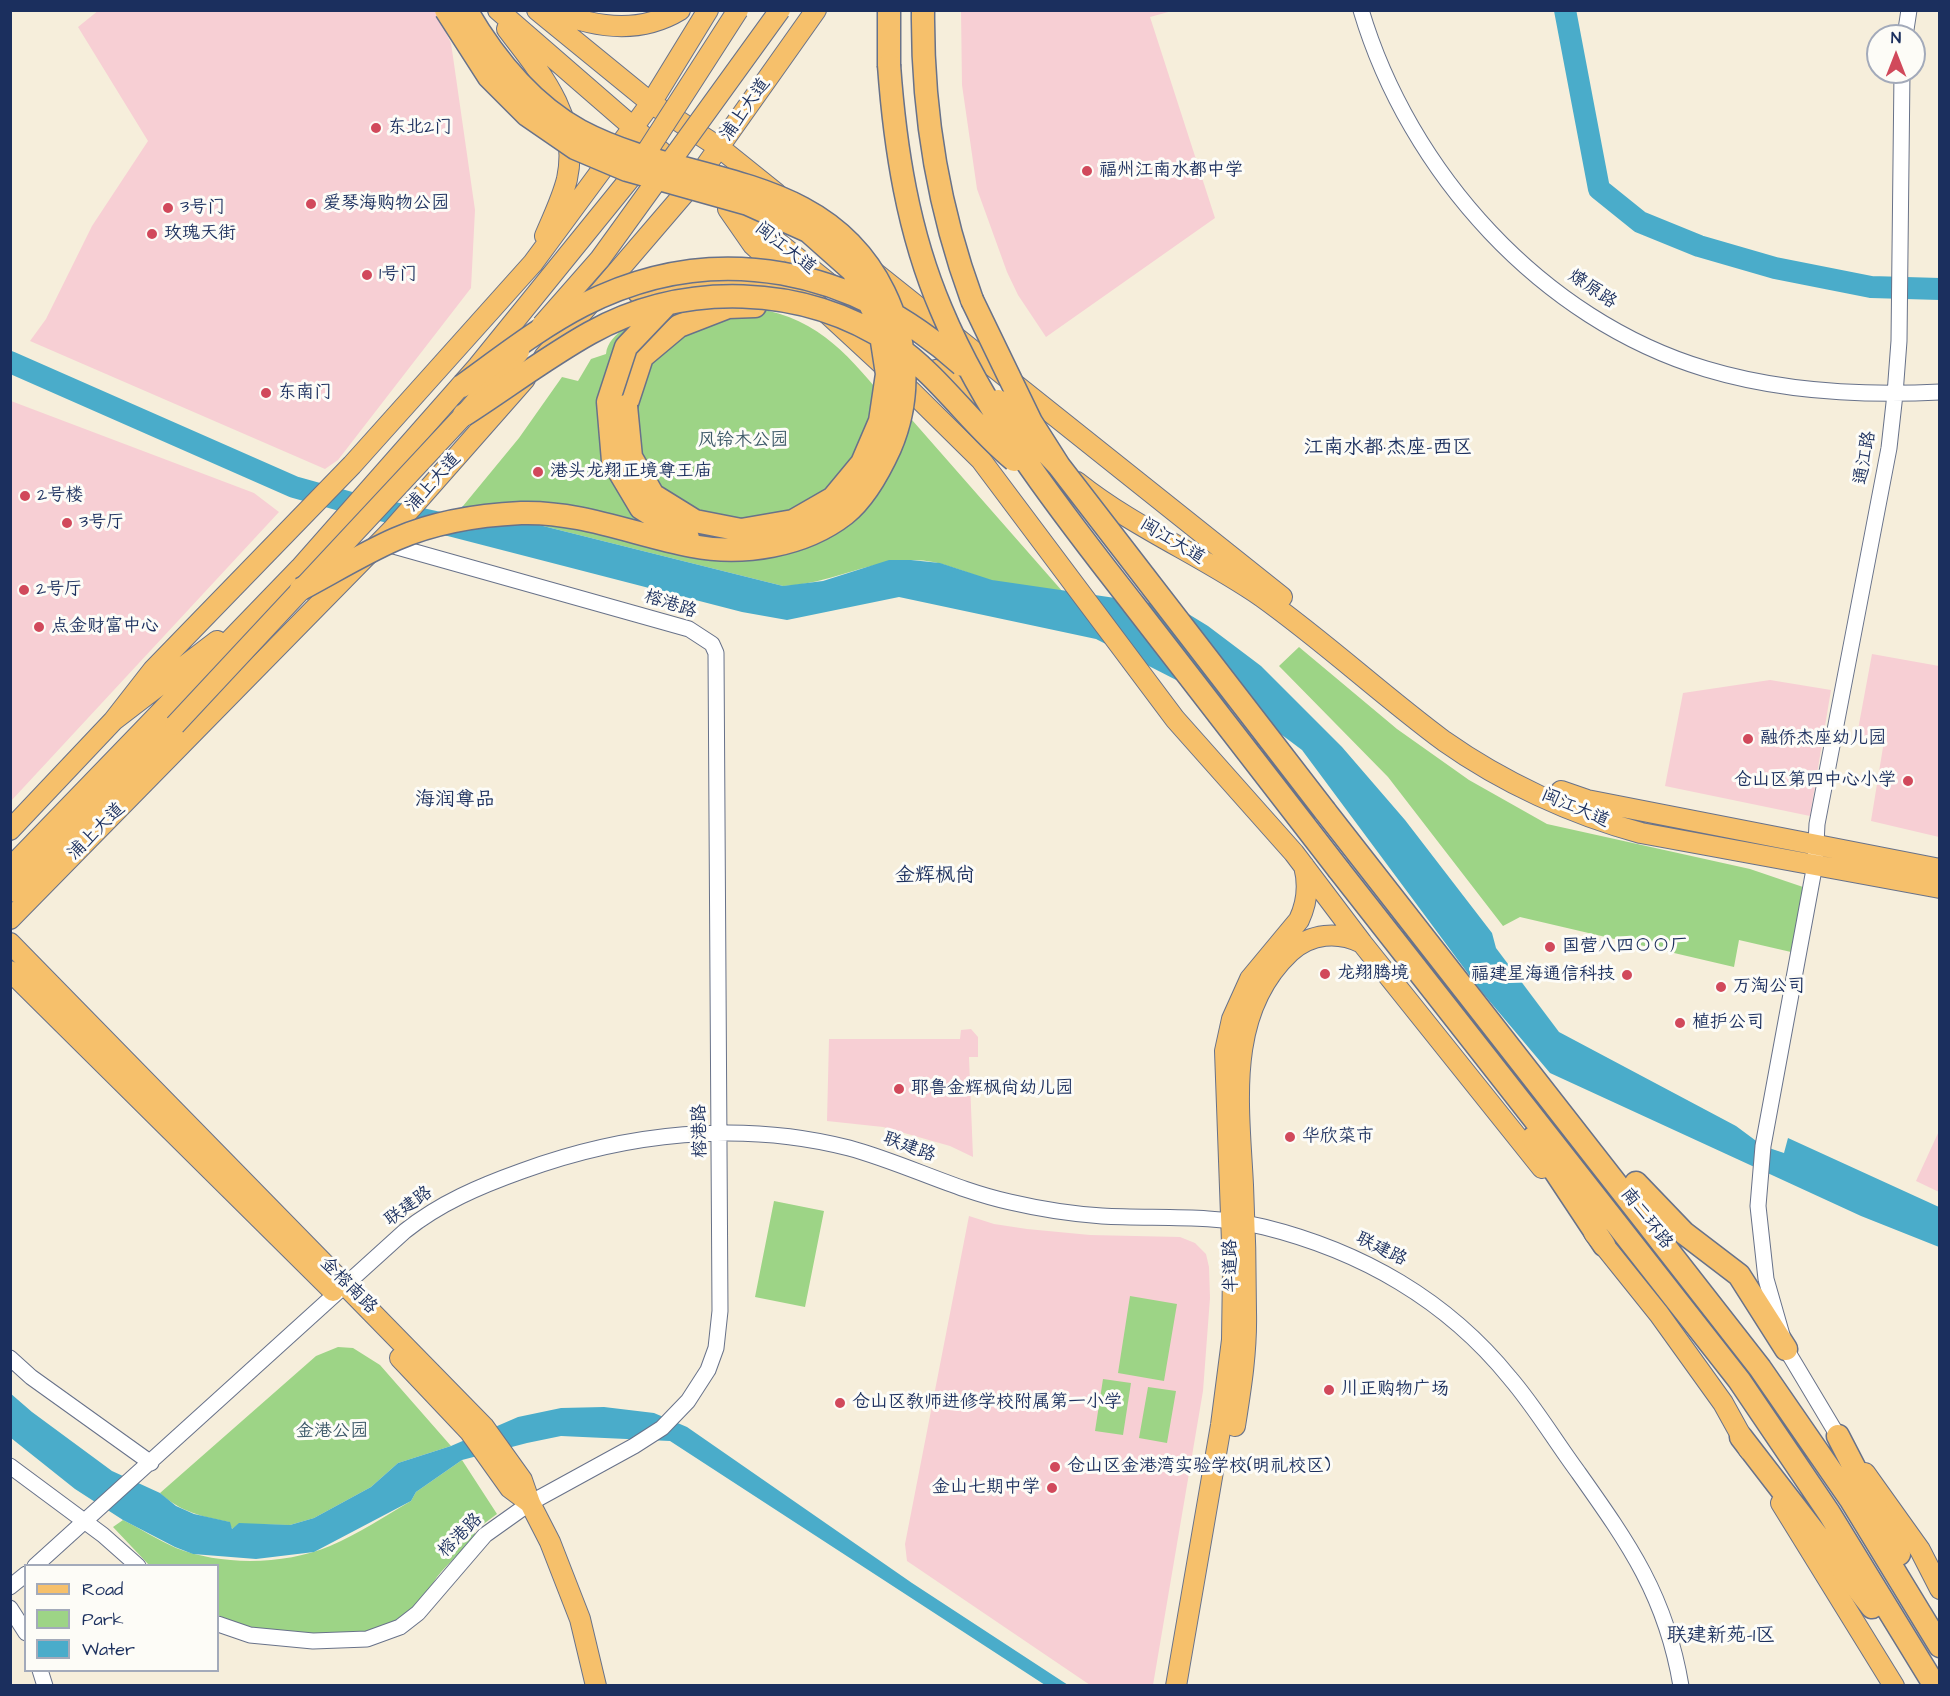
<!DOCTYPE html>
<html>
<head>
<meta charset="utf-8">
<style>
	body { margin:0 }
	#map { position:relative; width:1950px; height:1696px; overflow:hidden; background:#f6eedb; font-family:"Architects Daughter",sans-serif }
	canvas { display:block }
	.frame { position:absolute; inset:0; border:12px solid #1b2f5e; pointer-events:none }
	.legend { position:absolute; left:24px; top:1564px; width:195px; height:108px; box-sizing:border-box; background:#fdfcf7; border:2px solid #a3aaba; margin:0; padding:8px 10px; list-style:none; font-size:18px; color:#1b2f5e }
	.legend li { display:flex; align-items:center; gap:12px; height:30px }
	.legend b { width:30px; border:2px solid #a3aaba }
	.north { position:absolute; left:1866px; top:24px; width:60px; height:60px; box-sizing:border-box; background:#fdfcf7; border:2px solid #a3aaba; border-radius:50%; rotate:0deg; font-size:16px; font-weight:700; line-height:24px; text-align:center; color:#1b2f5e }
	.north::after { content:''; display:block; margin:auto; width:21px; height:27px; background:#d1495b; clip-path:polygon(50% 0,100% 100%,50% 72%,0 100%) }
</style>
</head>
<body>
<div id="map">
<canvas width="1950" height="1696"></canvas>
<div class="frame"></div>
<ul class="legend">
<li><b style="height:8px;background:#f6c06b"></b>Road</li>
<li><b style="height:16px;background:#9dd486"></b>Park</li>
<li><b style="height:16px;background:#4aacca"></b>Water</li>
</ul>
<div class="north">N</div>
</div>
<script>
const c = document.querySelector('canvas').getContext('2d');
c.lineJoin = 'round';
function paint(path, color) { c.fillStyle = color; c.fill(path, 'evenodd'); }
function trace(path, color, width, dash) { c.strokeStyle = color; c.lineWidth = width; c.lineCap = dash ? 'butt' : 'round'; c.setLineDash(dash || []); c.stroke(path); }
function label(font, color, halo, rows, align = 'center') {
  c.font = font + ' "Architects Daughter","LXGW WenKai TC",sans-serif'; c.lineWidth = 6; c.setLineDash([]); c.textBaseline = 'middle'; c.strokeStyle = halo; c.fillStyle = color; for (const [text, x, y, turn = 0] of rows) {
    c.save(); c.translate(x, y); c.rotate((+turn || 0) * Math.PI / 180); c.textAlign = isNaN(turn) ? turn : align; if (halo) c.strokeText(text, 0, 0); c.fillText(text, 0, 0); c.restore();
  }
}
paint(new Path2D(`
	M 99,10 L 435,11 L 451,43 L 475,210 L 471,288 L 338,460 L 325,469 L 30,341 L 46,319 L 92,226 L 148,141 L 78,27 Z
	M 961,11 L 1172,11 L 1150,17 L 1215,218 L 1046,337 L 1018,295 L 1007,272 L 977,189 L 962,85 Z
	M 11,401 L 254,493 L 279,512 L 11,801 Z
	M 1872,654 L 1939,666 L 1939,837 L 1871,821 L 1884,741 L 1857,735 Z
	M 1770,680 L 1831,690 L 1810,816 L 1665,786 L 1683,693 Z
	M 971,1029 L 978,1037 L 978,1057 L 969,1057 L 973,1157 L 950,1146 L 883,1127 L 827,1121 L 829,1039 L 960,1039 L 961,1030 Z
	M 1939,1131 L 1939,1192 L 1916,1181 Z
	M 969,1216 L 994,1224 L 1027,1229 L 1090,1235 L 1180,1237 L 1195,1243 L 1206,1254 L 1209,1267 L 1210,1298 L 1203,1391 L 1153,1685 L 1090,1685 L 907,1561 L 905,1544 Z`), '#f7cfd4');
paint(new Path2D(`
	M 755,308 C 822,319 850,358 891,406 L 898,404 L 1063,592 C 1039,588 1013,587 990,580 C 963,572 939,559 910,560 C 864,562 829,584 783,586 L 463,506 L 519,438 L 562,377 L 578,381 L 591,359 L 606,354 C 612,308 721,310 755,308 Z
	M 1299,647 L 1397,729 L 1469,780 L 1547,824 L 1750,869 L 1803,887 L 1791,952 L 1739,940 L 1734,967 L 1520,917 L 1503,926 L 1388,777 L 1279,666 Z
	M 774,1201 L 824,1211 L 805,1307 L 755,1297 Z
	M 1130,1296 L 1177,1304 L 1164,1381 L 1118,1373 Z
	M 338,1347 L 353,1348 L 380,1365 L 451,1446 L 398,1463 L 371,1487 L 314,1518 L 290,1525 L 239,1524 L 232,1529 L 229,1522 C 204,1517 180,1512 160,1493 L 316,1356 Z
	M 1103,1379 L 1131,1383 L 1123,1435 L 1095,1431 Z
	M 1148,1387 L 1176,1391 L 1167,1443 L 1139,1438 Z
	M 462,1460 L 497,1514 L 474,1531 L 476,1538 C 463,1550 448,1563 437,1577 C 427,1592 417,1609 401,1619 C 359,1645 260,1637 218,1615 L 218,1566 L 149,1565 L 113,1527 L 123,1520 C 141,1529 158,1540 176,1548 C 222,1566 285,1565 330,1546 C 358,1534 385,1516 411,1501 L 416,1492 Z`), '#9dd486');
paint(new Path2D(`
	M 463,506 L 783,586 L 823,581 L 889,560 L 911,560 L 940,563 L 992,580 L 1177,607 L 1208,626 L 1261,666 L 1342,747 L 1405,820 L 1492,933 L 1496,948 L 1559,1032 L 1736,1126 L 1763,1146 L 1784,1153 L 1788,1138 L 1939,1207 L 1939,1247 L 1861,1216 L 1550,1073 L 1481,991 L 1302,750 L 1278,732 L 1096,639 L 899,597 L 787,620 L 742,612 L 436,533 Z
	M 10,1393 L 32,1412 L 112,1471 L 160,1493 L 176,1506 L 194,1514 L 230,1522 L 232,1529 L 239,1523 L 290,1525 L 314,1518 L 371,1487 L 398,1463 L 451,1446 L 518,1417 L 561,1408 L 604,1407 L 654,1413 L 687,1427 L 912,1583 L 1068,1685 L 1045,1685 L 670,1441 L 561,1436 L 527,1443 L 462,1460 L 416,1492 L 411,1501 L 314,1552 L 256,1559 L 193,1554 L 175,1547 L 123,1520 L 75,1489 L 11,1438 Z`), '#4aacca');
trace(new Path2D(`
	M 1565,10 L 1599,189 L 1640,222 L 1699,246 L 1775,268 L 1871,287 L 1940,289
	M 10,362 L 294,487 L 362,506 L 449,525`), '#4aacca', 22);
const minor = new Path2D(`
	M 1361,10 C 1409,172 1542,320 1706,369 C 1782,392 1861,396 1940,392
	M 1905,36 L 1909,10
	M 10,1358 L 31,1377 L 151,1463
	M 1838,1436 L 1786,1349 L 1766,1279 L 1758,1206 L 1763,1146 L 1815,864 L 1817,824 L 1889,448 L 1895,394 L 1899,341 L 1902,72
	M 10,1466 L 103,1535 L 138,1566
	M 35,1566 L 405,1231 C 440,1203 480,1186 522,1171 C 626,1133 740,1120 849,1148 C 904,1163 955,1190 1010,1202 C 1040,1209 1072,1214 1102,1216 C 1157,1219 1210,1214 1264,1227 C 1361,1251 1447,1300 1510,1378 C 1535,1407 1555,1441 1578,1472 C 1629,1544 1666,1596 1681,1686
	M 10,1587 L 26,1574
	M 10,1608 L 26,1633
	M 218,1624 L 250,1635 L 313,1641 L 367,1639 L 400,1627 L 418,1613 L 485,1535 L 530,1503 L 634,1446 L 662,1428 L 688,1401 L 708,1370 L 716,1348 L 720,1311 L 716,653 L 712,644 L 689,629 L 383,543
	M 40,1670 L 45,1686`);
const major = new Path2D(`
	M 498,10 L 680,168
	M 537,10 L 651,103 L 720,148 L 776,193
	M 552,10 C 594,28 639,35 680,10
	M 507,29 C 541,73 580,119 567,179 C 562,199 553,217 545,236
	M 728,209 L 753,245 L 912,392 L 981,460 L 1175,719 L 1294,853 L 1362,943 L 1542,1168
	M 732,212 L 755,224 L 831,285
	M 873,271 L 1282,597
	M 638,293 C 684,278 752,281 798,297
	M 544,357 L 695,181 L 816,10
	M 936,370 L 995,417
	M 1077,482 C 1133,527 1203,556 1262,597 C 1325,642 1382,695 1444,741 C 1502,782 1573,815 1641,833 L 1940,888
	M 114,720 L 153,670 L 352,465 L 533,263 L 651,103 L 708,10
	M 1561,791 L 1587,800 L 1940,869
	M 10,830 L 114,720 L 217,641
	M 10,868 L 300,568 L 478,366 L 632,176
	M 10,892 L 175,725
	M 10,919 L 392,530 L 525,379
	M 10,943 L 484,1427 L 522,1480 L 530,1503 L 550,1542 L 580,1619 L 596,1686
	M 10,971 L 333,1291
	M 1594,1233 L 1659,1314 L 1723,1403 L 1749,1450
	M 400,1358 L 470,1432 L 510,1488 L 530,1503
	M 1235,1426 C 1241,1388 1247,1351 1246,1312 C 1246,1270 1245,1227 1243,1185 C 1239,1105 1225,1013 1290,952 C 1311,933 1338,931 1362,943
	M 1865,1473 L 1920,1550 L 1940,1589
	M 1781,1503 L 1894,1686
	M 1176,1686 L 1221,1425 L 1232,1340 L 1233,1270 L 1225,1051 L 1232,1019 L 1250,979 L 1299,920 C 1307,903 1309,885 1304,866`);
const highway = new Path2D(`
	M 923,10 C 922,109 938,208 972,300
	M 889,65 L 889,10
	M 626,406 L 642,357 L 679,326 L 728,307 L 755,306
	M 1325,811 L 1760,1368 L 1851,1500 L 1940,1646
	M 1339,870 L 1739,1380 L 1829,1513 L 1935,1686
	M 1533,1138 L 1604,1245
	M 1636,1183 L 1684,1233 L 1739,1275 L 1786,1349
	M 1838,1436 L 1899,1554
	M 1741,1437 L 1872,1607`);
trace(minor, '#68728a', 17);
trace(major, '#68728a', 22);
trace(highway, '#68728a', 25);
trace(minor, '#fff', 15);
trace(major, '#f6c06b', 20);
trace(highway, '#f6c06b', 22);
const majorBridge = new Path2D(`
	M 637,167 L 738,10
	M 542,325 L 600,259 L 780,10
	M 175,725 L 464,415 L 519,352`);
const highwayBridge = new Path2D(`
	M 446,10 L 489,77 L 527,115 L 575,148 L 627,170 L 748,204 L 808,231 L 853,271 L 879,322 L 887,374 L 880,421 L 862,463 L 833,498 L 793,521 L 741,530 L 695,521 L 653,495 L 631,457 L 626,406
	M 889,65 C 895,148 908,232 941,309 C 987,419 1061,511 1134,605 C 1202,693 1271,782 1339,870
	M 972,300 L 1031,422 L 1059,466 L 1325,811
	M 667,304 L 626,347 L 608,402 L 613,461 L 641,508 L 688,538
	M 462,386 C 501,358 540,327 583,305 C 716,237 855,269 962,365
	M 998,401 L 1059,466
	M 464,415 C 506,388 547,357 590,333 C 684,281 803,284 893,344 C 940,376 971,425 1014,460
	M 301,589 C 333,572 364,553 396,539 C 435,522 479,515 521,513 C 580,511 635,535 692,546 C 743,556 804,546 845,514 C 865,498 880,470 890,448 C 912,397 908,341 884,292 C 824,169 685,187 580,131 C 531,104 494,58 466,10`);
trace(majorBridge, '#68728a', 22, []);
trace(highwayBridge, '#68728a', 25, []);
trace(majorBridge, '#f6c06b', 20);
trace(highwayBridge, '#f6c06b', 22);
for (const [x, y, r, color] of [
	[376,128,6,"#d1495b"],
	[1087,171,6,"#d1495b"],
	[311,204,6,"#d1495b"],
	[168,208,6,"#d1495b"],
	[152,234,6,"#d1495b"],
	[367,275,6,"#d1495b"],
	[266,393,6,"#d1495b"],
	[538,472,6,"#d1495b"],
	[25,496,6,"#d1495b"],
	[67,523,6,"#d1495b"],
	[24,590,6,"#d1495b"],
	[39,627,6,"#d1495b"],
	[1748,739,6,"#d1495b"],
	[1908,781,6,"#d1495b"],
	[1550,947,6,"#d1495b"],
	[1325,974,6,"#d1495b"],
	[1627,975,6,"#d1495b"],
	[1721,987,6,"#d1495b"],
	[1680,1023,6,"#d1495b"],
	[899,1089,6,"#d1495b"],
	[1290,1137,6,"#d1495b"],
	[1329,1390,6,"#d1495b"],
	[840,1403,6,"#d1495b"],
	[1055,1467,6,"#d1495b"],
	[1052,1488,6,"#d1495b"]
]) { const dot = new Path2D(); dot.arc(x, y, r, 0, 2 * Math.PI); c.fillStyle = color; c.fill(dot); trace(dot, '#fdfcf7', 2); }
label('18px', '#1b2f5e', '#fdfcf7', [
	["浦上大道",746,110,-55],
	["闽江大道",785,249,38],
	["燎原路",1592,290,34],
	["通江路",1866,458,-80],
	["浦上大道",434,483,-48],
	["闽江大道",1172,542,31],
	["榕港路",670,605,18],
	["闽江大道",1575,809,23],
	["浦上大道",97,832,-45],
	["榕港路",701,1131,-91],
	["联建路",909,1148,20],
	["联建路",409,1207,-36],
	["南二环路",1646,1219,52],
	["联建路",1381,1250,26],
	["半道路",1232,1266,-91],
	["金榕南路",348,1286,45],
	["榕港路",461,1536,-45]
]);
label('18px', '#1b2f5e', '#fdfcf7', [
	["东北2门",388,128],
	["福州江南水都中学",1099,171],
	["爱琴海购物公园",323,204],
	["3号门",180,208],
	["玫瑰天街",164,234],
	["1号门",379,275],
	["东南门",278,393],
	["港头龙翔正境尊王庙",550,472],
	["2号楼",37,496],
	["3号厅",79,523],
	["2号厅",36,590],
	["点金财富中心",51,627],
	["融侨杰座幼儿园",1760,739],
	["仓山区第四中心小学",1896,781,"right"],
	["国营八四〇〇厂",1562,947],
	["龙翔腾境",1337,974],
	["福建星海通信科技",1615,975,"right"],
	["万淘公司",1733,987],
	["植护公司",1692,1023],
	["耶鲁金辉枫尚幼儿园",911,1089],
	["华欣菜市",1302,1137],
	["川正购物广场",1341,1390],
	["仓山区教师进修学校附属第一小学",852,1403],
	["仓山区金港湾实验学校(明礼校区)",1067,1467],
	["金山七期中学",1040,1488,"right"]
], 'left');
label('18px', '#3c5868', '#fdfcf7', [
	["风铃木公园",743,441],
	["金港公园",332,1432]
]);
label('20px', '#1b2f5e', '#fdfcf7', [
	["江南水都·杰座-西区",1388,449],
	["海润尊品",455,801],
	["金辉枫尚",935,877],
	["联建新苑-1区",1721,1637]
]);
</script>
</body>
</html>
